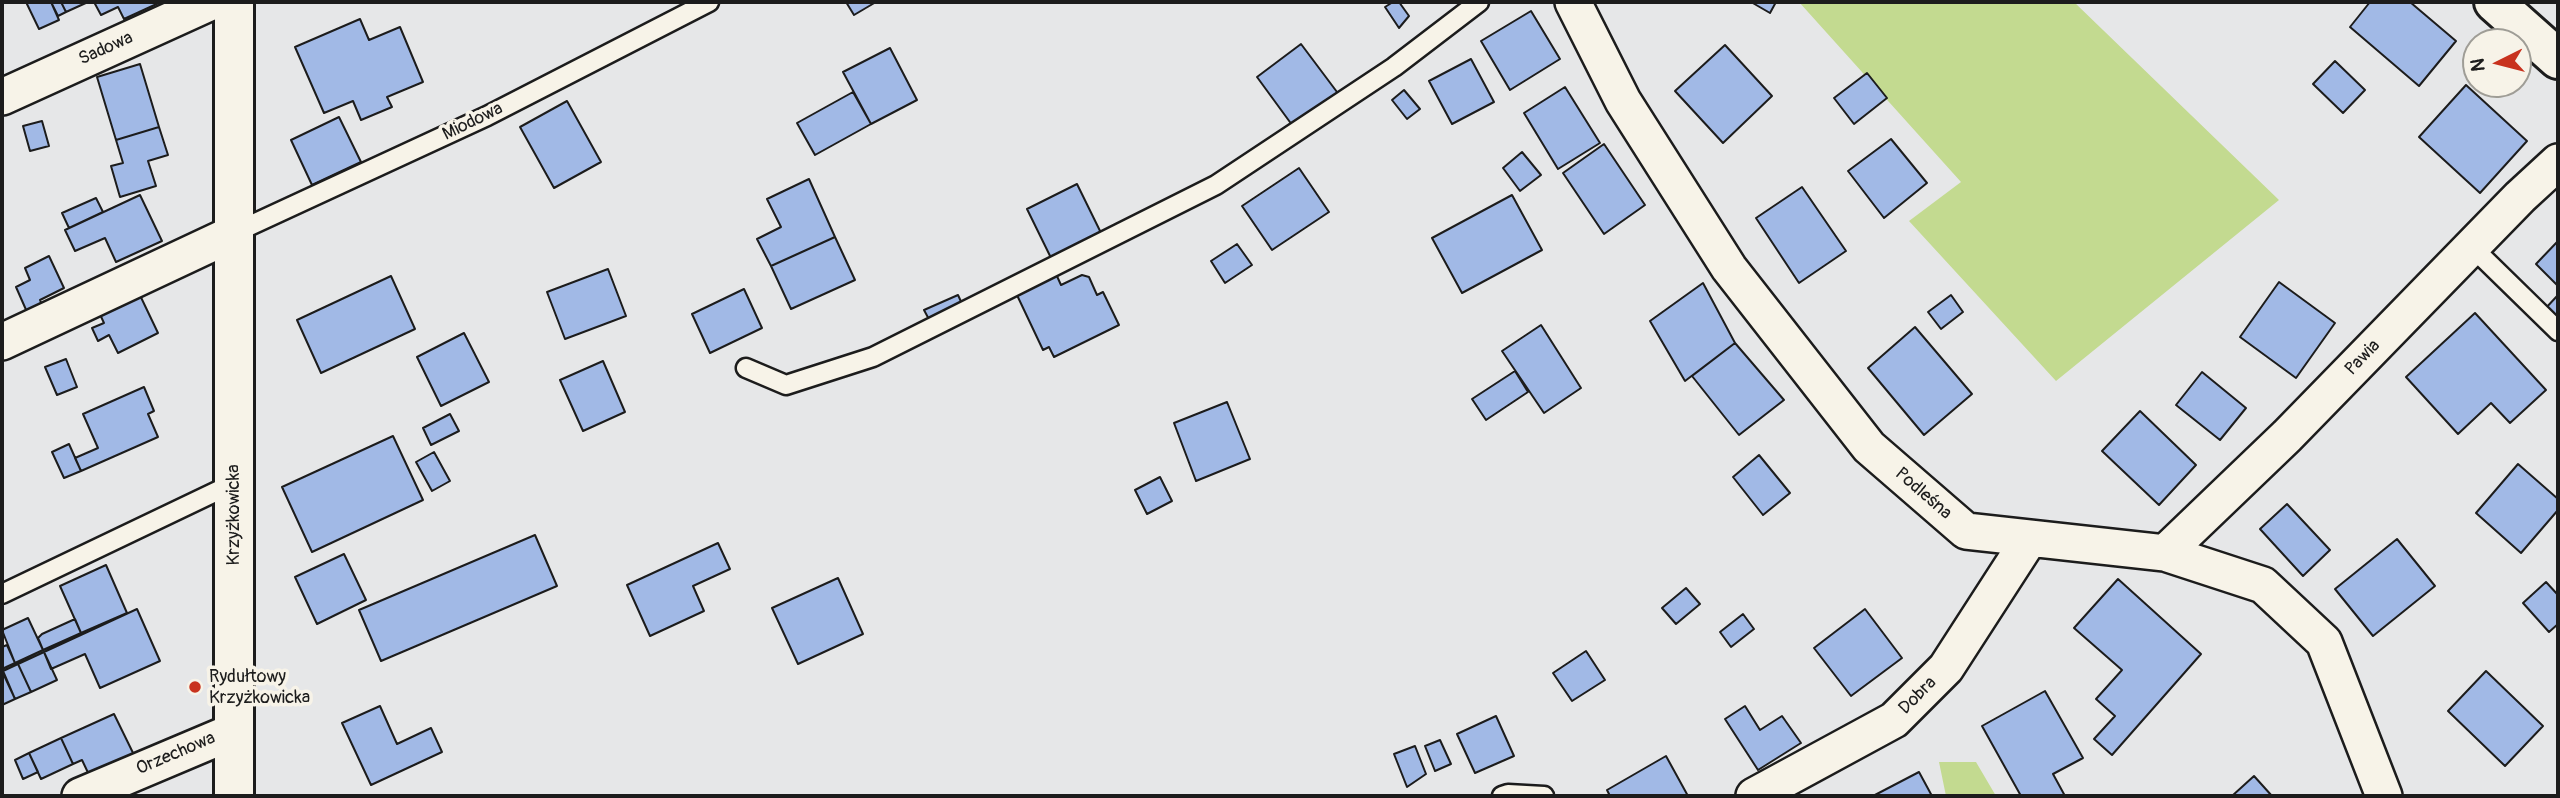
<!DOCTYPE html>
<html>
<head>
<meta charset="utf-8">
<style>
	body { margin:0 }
	#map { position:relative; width:2560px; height:798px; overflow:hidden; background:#e6e7e8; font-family:Pangolin,sans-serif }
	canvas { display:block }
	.frame { position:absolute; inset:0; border:4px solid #1c1c1c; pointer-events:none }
	.north { position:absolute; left:2462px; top:28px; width:70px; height:70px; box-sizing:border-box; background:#f7f3e8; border:2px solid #9f9d96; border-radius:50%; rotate:264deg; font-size:19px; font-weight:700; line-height:28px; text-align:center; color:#1c1c1c }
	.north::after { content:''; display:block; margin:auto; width:24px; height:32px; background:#c8321e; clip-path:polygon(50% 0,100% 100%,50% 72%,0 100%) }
</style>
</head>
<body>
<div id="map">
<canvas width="2560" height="798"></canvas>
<div class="frame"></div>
<div class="north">N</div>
</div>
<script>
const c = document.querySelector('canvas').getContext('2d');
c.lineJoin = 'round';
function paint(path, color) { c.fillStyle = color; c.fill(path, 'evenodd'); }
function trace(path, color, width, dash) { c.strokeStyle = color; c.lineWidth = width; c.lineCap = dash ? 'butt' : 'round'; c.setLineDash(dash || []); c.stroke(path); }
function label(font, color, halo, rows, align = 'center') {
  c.font = font + ' Pangolin,sans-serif'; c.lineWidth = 7; c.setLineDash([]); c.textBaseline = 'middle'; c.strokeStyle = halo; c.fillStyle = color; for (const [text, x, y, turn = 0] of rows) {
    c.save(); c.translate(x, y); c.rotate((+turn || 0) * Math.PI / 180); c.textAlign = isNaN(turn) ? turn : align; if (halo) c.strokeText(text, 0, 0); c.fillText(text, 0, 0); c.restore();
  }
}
paint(new Path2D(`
	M 1799,2 L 2074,2 L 2279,200 L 2056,381 L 1909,221 L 1961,182 Z
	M 1939,762 L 1976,762 L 1996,796 L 1946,796 Z`), '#c3da90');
const building = new Path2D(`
	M 26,2 L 51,2 L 59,20 L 39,29 Z
	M 51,2 L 61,2 L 66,12 L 58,16 Z
	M 61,2 L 88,2 L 66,12 Z
	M 94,2 L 161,2 L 124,19 L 118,7 L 101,15 Z
	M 846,2 L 876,2 L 854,15 Z
	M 1393,2 L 1399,2 L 1409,16 L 1399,28 L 1385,7 Z
	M 1751,2 L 1776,2 L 1770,13 Z
	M 2370,2 L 2410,2 L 2456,41 L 2419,86 L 2350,27 Z
	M 1531,11 L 1560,59 L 1510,90 L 1481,41 Z
	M 360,19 L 369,40 L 400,27 L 423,82 L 387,97 L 392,107 L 361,120 L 353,101 L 324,113 L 295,47 Z
	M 1301,44 L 1340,96 L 1295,129 L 1257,77 Z
	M 1725,45 L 1772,96 L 1723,143 L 1675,91 Z
	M 890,48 L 917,100 L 871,124 L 843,72 Z
	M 1471,59 L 1494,102 L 1452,124 L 1429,81 Z
	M 2335,61 L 2365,90 L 2343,113 L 2313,84 Z
	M 140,64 L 159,127 L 116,140 L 97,77 Z
	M 1867,73 L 1887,98 L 1854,124 L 1834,98 Z
	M 2466,85 L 2527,141 L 2480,193 L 2419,137 Z
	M 1565,87 L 1600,143 L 1558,169 L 1524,113 Z
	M 1404,90 L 1420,109 L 1407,119 L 1392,100 Z
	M 853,92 L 871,124 L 815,155 L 797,123 Z
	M 567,101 L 601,162 L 554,188 L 520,127 Z
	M 339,117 L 361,162 L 312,185 L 291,140 Z
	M 42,121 L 49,146 L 30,151 L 23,126 Z
	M 159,127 L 168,155 L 148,161 L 156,186 L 120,197 L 111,166 L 123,163 L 116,140 Z
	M 1891,139 L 1927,183 L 1884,218 L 1848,171 Z
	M 1604,144 L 1645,205 L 1604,234 L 1563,173 Z
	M 1522,152 L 1541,175 L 1520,191 L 1503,168 Z
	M 1299,168 L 1329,212 L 1272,250 L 1242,206 Z
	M 809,179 L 835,237 L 771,266 L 757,239 L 781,227 L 767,199 Z
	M 1077,184 L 1104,239 L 1054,264 L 1027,209 Z
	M 1802,187 L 1846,251 L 1799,283 L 1756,218 Z
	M 140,195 L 162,241 L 116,262 L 105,238 L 75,251 L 65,230 Z
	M 1512,195 L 1542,250 L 1462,293 L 1432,238 Z
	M 96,198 L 103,212 L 69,228 L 62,213 Z
	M 835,237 L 855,280 L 791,309 L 771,266 Z
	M 2558,241 L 2558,286 L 2536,264 Z
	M 1237,244 L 1252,265 L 1225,283 L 1211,261 Z
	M 49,256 L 64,288 L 40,300 L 42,305 L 27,312 L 16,287 L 30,280 L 25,268 Z
	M 608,269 L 626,316 L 565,339 L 547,292 Z
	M 1056,274 L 1061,285 L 1082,275 L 1089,277 L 1097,295 L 1103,292 L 1119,325 L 1054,357 L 1049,347 L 1043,350 L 1016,293 Z
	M 391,276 L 415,329 L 321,373 L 297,320 Z
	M 2279,282 L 2335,323 L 2296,378 L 2240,337 Z
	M 1703,283 L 1735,343 L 1685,381 L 1650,321 Z
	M 137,289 L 158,333 L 118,353 L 109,335 L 98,341 L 92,328 L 104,323 L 97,308 Z
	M 744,289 L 762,328 L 710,353 L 692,314 Z
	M 958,295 L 964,308 L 932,325 L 924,310 Z
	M 1951,295 L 1963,312 L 1941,329 L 1928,312 Z
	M 2558,295 L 2558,324 L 2544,310 Z
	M 2475,313 L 2546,390 L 2510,423 L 2491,403 L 2458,434 L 2406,377 Z
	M 1541,325 L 1581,388 L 1544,413 L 1502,351 Z
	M 1915,327 L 1972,394 L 1924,435 L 1868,368 Z
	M 464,333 L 489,382 L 441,406 L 417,357 Z
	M 1735,343 L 1784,400 L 1739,435 L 1692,376 Z
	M 66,359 L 77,387 L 57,395 L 45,367 Z
	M 603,361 L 625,412 L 583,431 L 560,380 Z
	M 1515,371 L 1528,392 L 1486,420 L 1472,399 Z
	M 2202,372 L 2246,408 L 2220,440 L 2176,405 Z
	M 144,387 L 154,411 L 148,414 L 158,437 L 81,471 L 75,458 L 98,448 L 83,414 Z
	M 1227,402 L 1250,459 L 1196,481 L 1174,423 Z
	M 2140,411 L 2196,465 L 2159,505 L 2102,451 Z
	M 450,414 L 459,431 L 431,445 L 423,428 Z
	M 393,436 L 423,500 L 312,552 L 282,487 Z
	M 69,444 L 81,471 L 64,478 L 52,452 Z
	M 434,452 L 450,481 L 432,491 L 416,462 Z
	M 1759,455 L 1790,493 L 1763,515 L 1733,477 Z
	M 2518,464 L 2558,499 L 2558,510 L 2521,553 L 2476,513 Z
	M 1160,477 L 1172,501 L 1147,514 L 1135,490 Z
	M 2287,504 L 2330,550 L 2303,576 L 2260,529 Z
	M 535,535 L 557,586 L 381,661 L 359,610 Z
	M 2397,539 L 2435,586 L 2373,636 L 2335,589 Z
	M 718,543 L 730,569 L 693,586 L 704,611 L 650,636 L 627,585 Z
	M 344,554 L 366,600 L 317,624 L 295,577 Z
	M 106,565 L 127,613 L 81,633 L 60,586 Z
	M 838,578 L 863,634 L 798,664 L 772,608 Z
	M 2118,579 L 2201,654 L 2112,755 L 2094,739 L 2115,716 L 2096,699 L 2122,670 L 2074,628 Z
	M 2546,582 L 2558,595 L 2558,624 L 2549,632 L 2523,603 Z
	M 1686,588 L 1700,604 L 1676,624 L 1662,608 Z
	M 137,609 L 160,661 L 100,688 L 85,654 L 51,669 L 44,652 Z
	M 1865,609 L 1902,658 L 1851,696 L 1814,648 Z
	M 1743,614 L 1754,629 L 1731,647 L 1720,632 Z
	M 28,618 L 43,650 L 15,663 L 2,630 Z
	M 75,619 L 81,633 L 43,650 L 38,638 L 42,634 Z
	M 7,645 L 15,663 L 2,669 L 2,647 Z
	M 1586,651 L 1605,680 L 1572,701 L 1553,673 Z
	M 44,652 L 57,680 L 31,692 L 18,664 Z
	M 18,664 L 31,692 L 15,699 L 3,671 Z
	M 2,671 L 15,699 L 2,705 Z
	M 2486,671 L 2543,726 L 2505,766 L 2448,711 Z
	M 2045,691 L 2083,758 L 2053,774 L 2065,796 L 2021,796 L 1982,726 Z
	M 380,706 L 397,744 L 431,728 L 442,752 L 371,785 L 342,723 Z
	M 1745,706 L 1760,730 L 1782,716 L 1801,743 L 1758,770 L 1725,719 Z
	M 114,714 L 136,759 L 91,779 L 82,760 L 73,764 L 61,738 Z
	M 1496,716 L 1514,756 L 1475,773 L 1457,734 Z
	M 61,738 L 73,764 L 41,779 L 29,753 Z
	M 1440,740 L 1451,764 L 1435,771 L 1425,746 Z
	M 1415,746 L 1426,774 L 1407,787 L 1394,754 Z
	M 29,753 L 38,772 L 23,779 L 15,760 Z
	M 1666,756 L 1688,796 L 1610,796 L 1607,790 Z
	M 1919,772 L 1932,796 L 1873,796 Z
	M 2254,776 L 2272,796 L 2232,796 Z`);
paint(building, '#a1b9e6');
trace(building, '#1c1c1c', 2);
const service = new Path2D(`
	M 234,233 L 487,116 L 709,2
	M 2471,246 L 2558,331
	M 746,368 L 786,385 L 873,357 L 1216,185 L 1394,67 L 1479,2
	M 2,594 L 234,483
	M 1502,796 L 1508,794 L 1544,796`);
const minor = new Path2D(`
	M 1573,2 L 1623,101 L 1729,268 L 1869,447 L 1966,531 L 2165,553 L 2263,585 L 2324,642 L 2384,796
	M 2,97 L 211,2
	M 2,342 L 234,233
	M 2165,553 L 2287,436 L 2520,197 L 2558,162
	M 80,796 L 234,731
	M 1754,796 L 1894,720 L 1946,668 L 2030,538`);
const tertiary = new Path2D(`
	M 234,2 L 234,796
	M 2494,2 L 2558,59`);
trace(service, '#1c1c1c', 23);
trace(minor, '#1c1c1c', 40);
trace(tertiary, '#1c1c1c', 44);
trace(service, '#f7f3e8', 18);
trace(minor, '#f7f3e8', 35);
trace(tertiary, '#f7f3e8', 38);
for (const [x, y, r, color] of [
	[195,687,7,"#c8321e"]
]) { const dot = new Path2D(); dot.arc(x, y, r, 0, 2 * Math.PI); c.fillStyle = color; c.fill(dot); trace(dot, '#f7f3e8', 2.5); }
label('18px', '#1c1c1c', '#f7f3e8', [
	["Sadowa",106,49,-24],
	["Miodowa",473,122,-26],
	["Pawia",2363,358,-46],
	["Podleśna",1923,494,41],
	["Krzyżkowicka",234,515,-90],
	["Dobra",1918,696,-45],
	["Orzechowa",176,754,-23]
]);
label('18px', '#1c1c1c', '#f7f3e8', [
	["Rydułtowy",209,677],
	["Krzyżkowicka",209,698]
], 'left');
</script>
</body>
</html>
